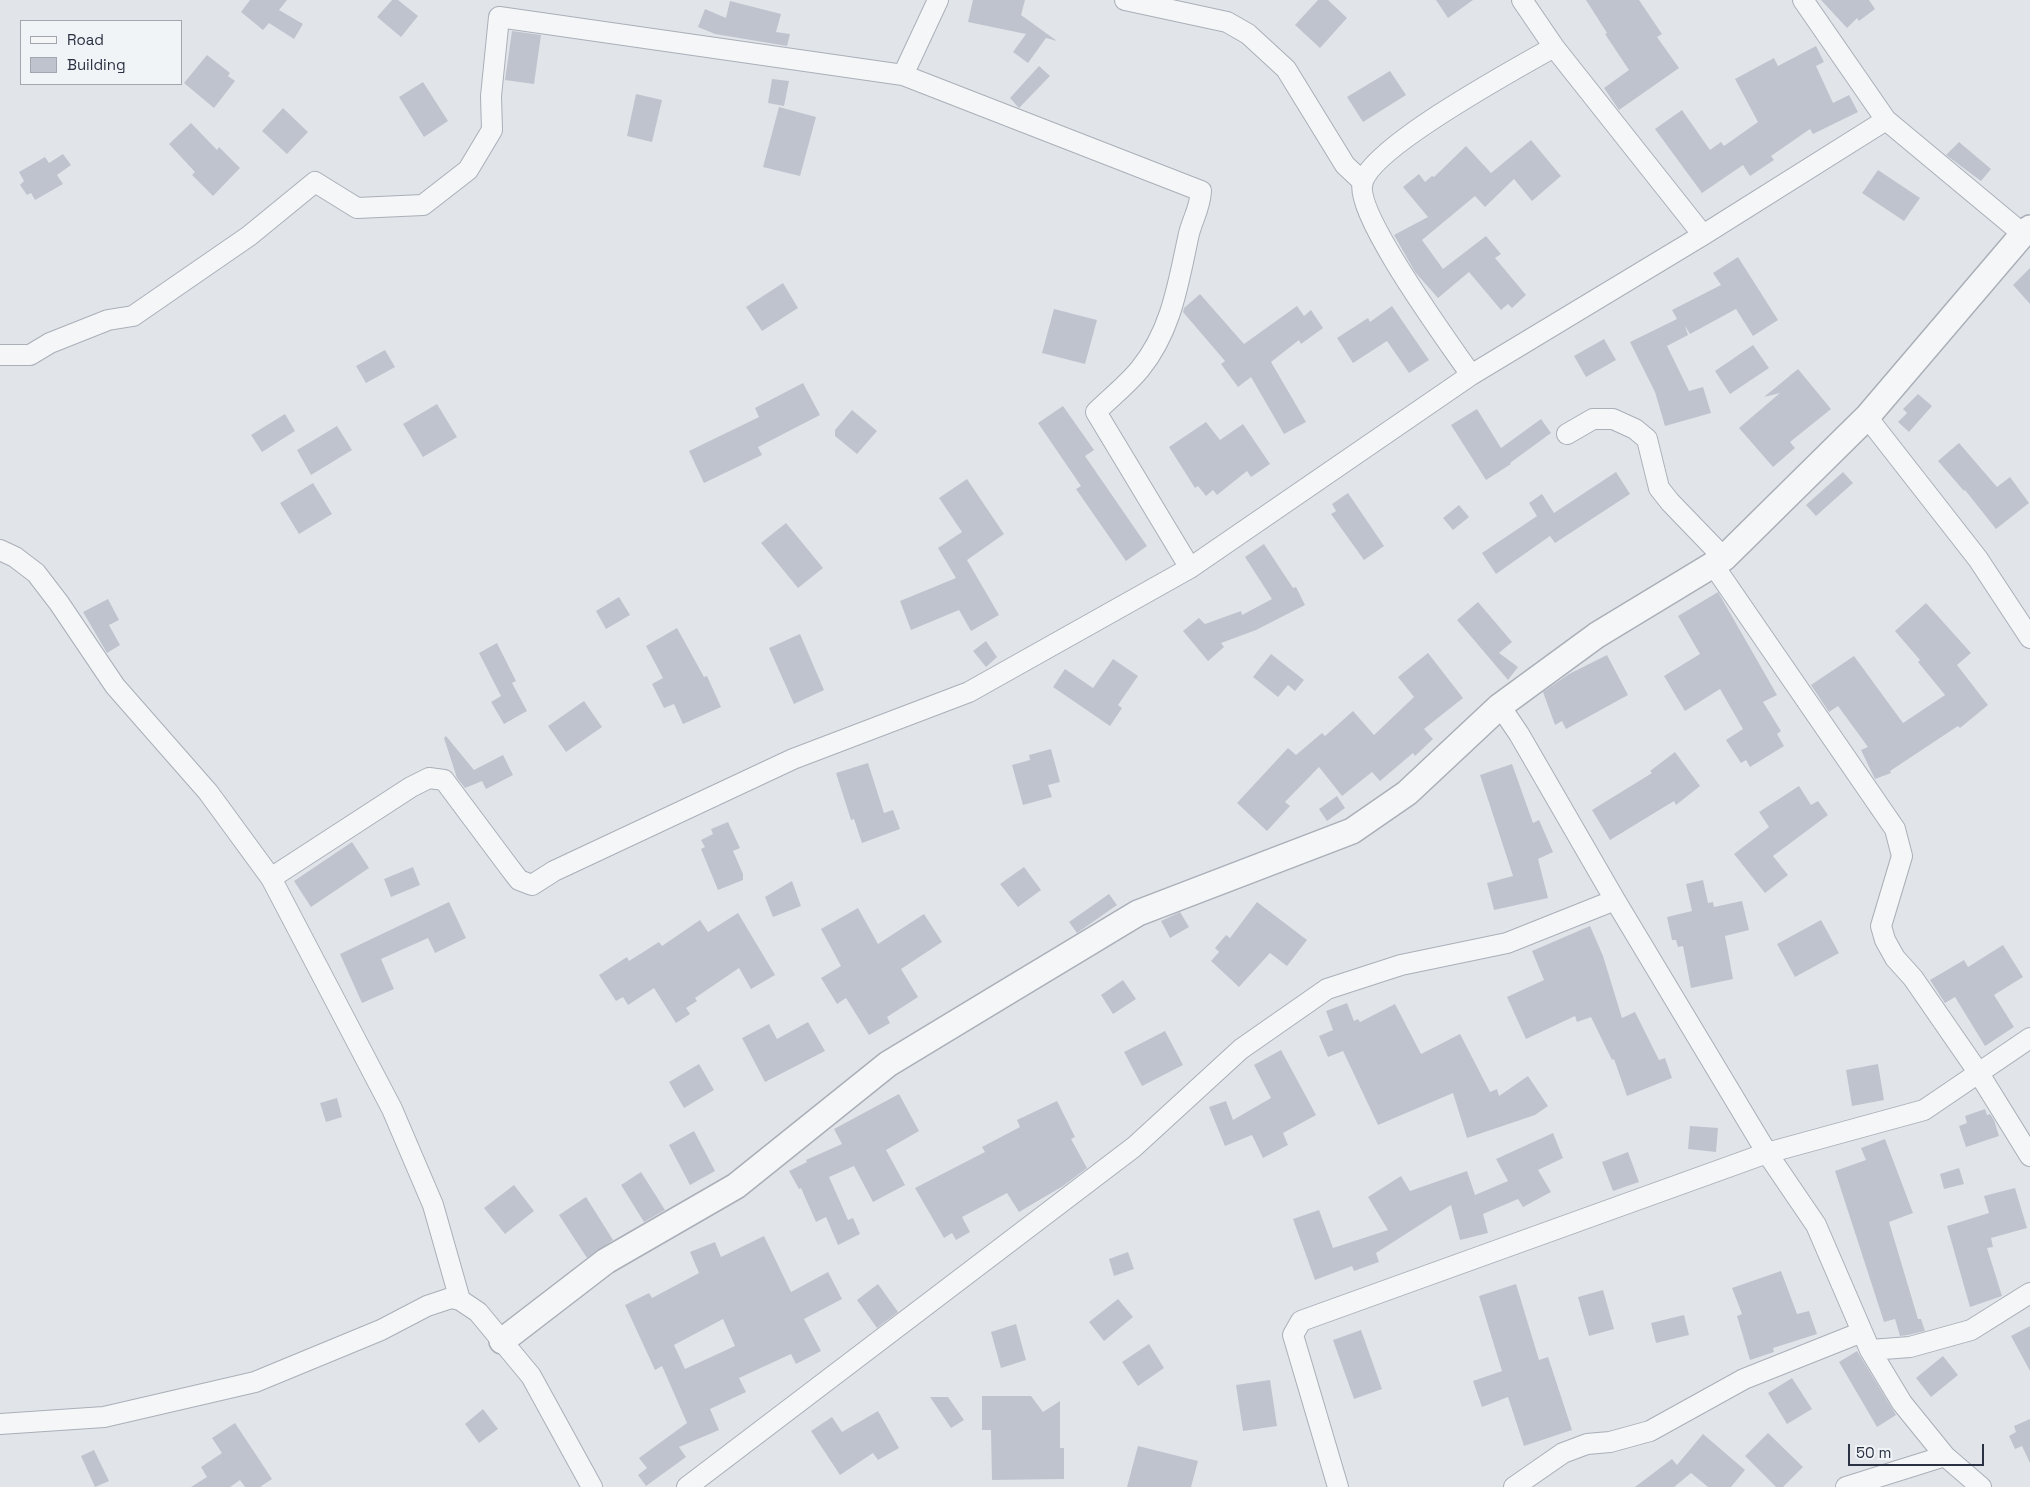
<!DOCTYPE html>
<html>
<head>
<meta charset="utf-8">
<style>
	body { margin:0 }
	#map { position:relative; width:2030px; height:1487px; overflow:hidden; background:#e1e5ea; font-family:"Space Grotesk",sans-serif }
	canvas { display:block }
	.legend { position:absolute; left:20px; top:20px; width:162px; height:65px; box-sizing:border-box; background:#f1f4f7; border:1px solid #a1a6af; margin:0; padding:6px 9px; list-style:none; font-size:15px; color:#293142 }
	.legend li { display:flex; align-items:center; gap:10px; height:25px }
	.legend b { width:25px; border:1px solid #a1a6af }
	.scale { position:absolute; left:1848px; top:1444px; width:136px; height:22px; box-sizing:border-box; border:2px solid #293142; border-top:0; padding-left:6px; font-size:15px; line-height:18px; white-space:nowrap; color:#293142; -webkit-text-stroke:4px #f1f4f7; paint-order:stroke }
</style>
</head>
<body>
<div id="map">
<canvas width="2030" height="1487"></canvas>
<ul class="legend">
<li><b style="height:6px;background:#f4f6f8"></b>Road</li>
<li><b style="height:14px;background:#bfc3cd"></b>Building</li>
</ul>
<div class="scale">50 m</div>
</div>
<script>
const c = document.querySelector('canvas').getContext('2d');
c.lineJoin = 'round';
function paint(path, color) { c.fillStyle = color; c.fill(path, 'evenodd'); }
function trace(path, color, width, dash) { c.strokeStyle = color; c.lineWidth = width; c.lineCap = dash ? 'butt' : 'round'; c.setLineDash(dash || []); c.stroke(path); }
paint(new Path2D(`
	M 250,0 L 287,0 L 279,10 L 303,24 L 294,39 L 269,23 L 263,30 L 241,12 Z
	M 392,0 L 398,0 L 418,16 L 401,37 L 377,17 Z
	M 973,0 L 1025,0 L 1021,15 L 1057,41 L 1046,38 L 1028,63 L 1013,52 L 1026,34 L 968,22 Z
	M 1318,0 L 1328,0 L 1347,18 L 1320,48 L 1295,25 Z
	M 1436,0 L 1473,0 L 1448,18 Z
	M 1586,0 L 1639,0 L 1662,34 L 1657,37 L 1679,68 L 1619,110 L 1604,88 L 1629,70 L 1605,34 L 1607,33 Z
	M 1821,0 L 1869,0 L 1875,9 L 1859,21 L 1857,18 L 1847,28 Z
	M 730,1 L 781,14 L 776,32 L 790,34 L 787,46 L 715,34 L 698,27 L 705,9 L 726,18 Z
	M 512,31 L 541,35 L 534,84 L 505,80 Z
	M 1816,46 L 1824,62 L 1816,66 L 1833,103 L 1849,95 L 1858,112 L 1813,134 L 1810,129 L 1771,156 L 1774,160 L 1750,176 L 1743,165 L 1702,193 L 1655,129 L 1682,110 L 1710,150 L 1721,142 L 1724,146 L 1758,122 L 1735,79 L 1774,58 L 1778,66 Z
	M 207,55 L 230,73 L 228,76 L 235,81 L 214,108 L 184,83 Z
	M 1039,66 L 1050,76 L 1019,108 L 1010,98 Z
	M 1390,71 L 1406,95 L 1363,122 L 1347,97 Z
	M 772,79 L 789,81 L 784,106 L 768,103 Z
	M 423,82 L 448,121 L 424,137 L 399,97 Z
	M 636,94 L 662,100 L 652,142 L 627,136 Z
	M 779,107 L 816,117 L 800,176 L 763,167 Z
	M 283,108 L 308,132 L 287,154 L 262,131 Z
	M 191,123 L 217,150 L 219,147 L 240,168 L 213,196 L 192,175 L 195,172 L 169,144 Z
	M 1531,140 L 1561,176 L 1532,201 L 1514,179 L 1485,207 L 1475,196 L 1422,240 L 1443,269 L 1486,236 L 1501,254 L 1495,258 L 1526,295 L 1512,308 L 1508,304 L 1501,310 L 1469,272 L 1438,298 L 1415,272 L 1394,235 L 1428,217 L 1403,187 L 1419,174 L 1425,182 L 1432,176 L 1434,177 L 1466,146 L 1491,173 Z
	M 1959,142 L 1991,169 L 1981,181 L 1946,155 Z
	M 63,154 L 71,165 L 57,175 L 63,184 L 35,200 L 31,193 L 27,195 L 20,185 L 24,181 L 19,172 L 45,157 L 49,163 Z
	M 1878,170 L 1920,198 L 1904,221 L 1862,193 Z
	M 1738,257 L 1778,320 L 1753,336 L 1736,309 L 1690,334 L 1685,326 L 1688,335 L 1667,346 L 1689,391 L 1703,387 L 1711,413 L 1665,426 L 1655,392 L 1630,342 L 1677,319 L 1672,310 L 1721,285 L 1713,273 Z
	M 2030,268 L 2030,304 L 2013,285 Z
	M 783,283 L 798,308 L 762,331 L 746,307 Z
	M 1200,294 L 1244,344 L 1297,306 L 1304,316 L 1311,310 L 1323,328 L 1301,344 L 1299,340 L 1271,362 L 1306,422 L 1284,434 L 1251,377 L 1238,387 L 1221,364 L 1225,361 L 1183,312 L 1184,308 Z
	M 1392,306 L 1429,360 L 1409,373 L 1387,341 L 1353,363 L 1337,338 L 1368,318 L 1370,322 Z
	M 1054,309 L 1097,320 L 1085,364 L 1042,353 Z
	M 1604,339 L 1616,360 L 1586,377 L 1574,356 Z
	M 1753,345 L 1769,368 L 1730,394 L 1715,371 Z
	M 385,350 L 395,367 L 366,383 L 356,366 Z
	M 1798,369 L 1831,409 L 1790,442 L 1795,448 L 1773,467 L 1739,428 L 1780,393 L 1764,397 Z
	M 803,383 L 820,415 L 758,447 L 762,455 L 704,483 L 689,451 L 759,417 L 755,408 Z
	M 1918,394 L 1932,406 L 1909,432 L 1898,422 L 1907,413 L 1903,409 Z
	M 437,404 L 457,437 L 423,457 L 403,424 Z
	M 1063,406 L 1094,450 L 1085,456 L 1147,546 L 1126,561 L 1076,489 L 1081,486 L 1038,423 Z
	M 1477,409 L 1501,448 L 1541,419 L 1551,433 L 1510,463 L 1511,464 L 1486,480 L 1451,425 Z
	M 852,410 L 877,431 L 857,454 L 835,436 L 835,430 Z
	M 285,414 L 295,431 L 262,452 L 251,435 Z
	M 1206,422 L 1220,440 L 1243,424 L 1270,464 L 1251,477 L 1247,471 L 1217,495 L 1213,490 L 1206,496 L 1198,486 L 1195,488 L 1169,447 Z
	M 337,426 L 352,450 L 311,475 L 297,450 Z
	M 1959,443 L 1997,487 L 2010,477 L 2029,503 L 1996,529 L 1965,490 L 1964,491 L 1938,461 Z
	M 1616,472 L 1630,494 L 1555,543 L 1550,536 L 1496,574 L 1482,553 L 1537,516 L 1529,503 L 1542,494 L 1554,513 Z
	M 1843,472 L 1853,483 L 1816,516 L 1806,505 Z
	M 967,479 L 1004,534 L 967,560 L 999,615 L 971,631 L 959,610 L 911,630 L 900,601 L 956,578 L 938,548 L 962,532 L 939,498 Z
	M 313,483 L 332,514 L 299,534 L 280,503 Z
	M 1348,493 L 1384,546 L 1364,560 L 1331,514 L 1336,511 L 1332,504 Z
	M 1459,505 L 1469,517 L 1453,530 L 1443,518 Z
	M 786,523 L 823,568 L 798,588 L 761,543 Z
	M 1264,544 L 1293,588 L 1296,587 L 1305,605 L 1256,630 L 1221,643 L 1224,647 L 1208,661 L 1183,631 L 1199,618 L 1205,624 L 1241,611 L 1242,615 L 1272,599 L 1245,557 Z
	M 1718,592 L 1777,695 L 1763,702 L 1781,731 L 1777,734 L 1784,746 L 1750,767 L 1746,760 L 1741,763 L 1726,740 L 1743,729 L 1720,689 L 1685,711 L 1664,676 L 1700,654 L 1678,616 Z
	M 619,597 L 630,615 L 606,629 L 596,611 Z
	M 108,599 L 119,620 L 109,625 L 120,645 L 107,653 L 83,612 Z
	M 1478,602 L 1512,642 L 1499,653 L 1518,667 L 1508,680 L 1457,620 Z
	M 1926,603 L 1971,653 L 1957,665 L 1988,705 L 1960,728 L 1958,726 L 1890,771 L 1891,773 L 1875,779 L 1861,750 L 1868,747 L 1838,706 L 1829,712 L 1811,685 L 1854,656 L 1903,723 L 1945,695 L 1918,662 L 1920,660 L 1895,631 Z
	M 677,628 L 704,677 L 707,676 L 721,707 L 683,724 L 674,704 L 664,708 L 652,684 L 663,678 L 646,646 Z
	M 800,634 L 824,690 L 794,704 L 769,648 Z
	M 986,641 L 997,657 L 986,667 L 973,651 Z
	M 497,643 L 516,681 L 512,683 L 527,711 L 504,724 L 491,702 L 501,696 L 479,653 Z
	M 1428,653 L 1463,698 L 1424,729 L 1433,739 L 1415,756 L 1413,753 L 1380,781 L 1372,772 L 1342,796 L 1319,767 L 1285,802 L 1290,806 L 1267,831 L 1237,803 L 1288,748 L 1296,755 L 1322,733 L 1325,736 L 1353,711 L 1374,735 L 1414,697 L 1398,677 Z
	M 1271,654 L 1304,680 L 1295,691 L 1288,685 L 1278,697 L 1253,677 Z
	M 1607,655 L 1628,695 L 1566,729 L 1562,721 L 1555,725 L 1543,692 L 1569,674 Z
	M 1113,659 L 1138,676 L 1118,705 L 1122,708 L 1110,726 L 1053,687 L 1065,669 L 1093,688 Z
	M 584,701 L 602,727 L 566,752 L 548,726 Z
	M 446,736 L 474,770 L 503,755 L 513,775 L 486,789 L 482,781 L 465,788 L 457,778 L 444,738 Z
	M 1051,749 L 1060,782 L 1048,785 L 1052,797 L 1023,805 L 1012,765 L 1030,760 L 1029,755 Z
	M 1675,752 L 1700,786 L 1676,805 L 1674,801 L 1610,840 L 1592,810 L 1652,773 L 1650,771 Z
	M 868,763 L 884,813 L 893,810 L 900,829 L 862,843 L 854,819 L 851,820 L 836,773 Z
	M 1512,764 L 1533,823 L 1539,820 L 1553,852 L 1538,859 L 1548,898 L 1494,910 L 1487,883 L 1513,876 L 1480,775 Z
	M 1799,786 L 1811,805 L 1818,801 L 1828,815 L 1773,856 L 1788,875 L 1765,893 L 1734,854 L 1769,827 L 1759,812 Z
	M 1337,796 L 1345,808 L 1327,821 L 1319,809 Z
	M 728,822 L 740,848 L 733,851 L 743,874 L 743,880 L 718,890 L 701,849 L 705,847 L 701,840 L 713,834 L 711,829 Z
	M 352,842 L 369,868 L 311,907 L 294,881 Z
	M 413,867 L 420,885 L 391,897 L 384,879 Z
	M 1024,867 L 1041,890 L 1018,907 L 1000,884 Z
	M 1703,880 L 1708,903 L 1713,902 L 1714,907 L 1742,901 L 1749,930 L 1725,936 L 1733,979 L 1691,988 L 1683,946 L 1678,947 L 1676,940 L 1672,940 L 1667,917 L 1692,911 L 1686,884 Z
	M 792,881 L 801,906 L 773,917 L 765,897 Z
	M 1109,894 L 1117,905 L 1077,933 L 1069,922 Z
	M 449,902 L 466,938 L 435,953 L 428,938 L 381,959 L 394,989 L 362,1003 L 340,954 Z
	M 1257,902 L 1307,940 L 1287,966 L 1270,953 L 1239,987 L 1211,961 L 1219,952 L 1215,948 L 1226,935 L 1230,938 Z
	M 858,908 L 878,944 L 924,914 L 942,942 L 901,969 L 918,997 L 887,1017 L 890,1023 L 869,1035 L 846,998 L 837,1004 L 821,978 L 841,966 L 821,929 Z
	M 1180,912 L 1189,927 L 1170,938 L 1161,921 Z
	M 738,913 L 775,975 L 751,989 L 739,968 L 695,998 L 697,1001 L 686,1008 L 690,1014 L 676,1023 L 654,988 L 628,1005 L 623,997 L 616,1001 L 599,975 L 627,957 L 629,961 L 659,942 L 662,946 L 700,920 L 708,932 Z
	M 1821,920 L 1839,953 L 1795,977 L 1777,944 Z
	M 1590,926 L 1603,956 L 1622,1018 L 1635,1012 L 1659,1060 L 1665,1058 L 1672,1078 L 1627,1096 L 1614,1059 L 1612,1060 L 1591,1017 L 1577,1022 L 1575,1016 L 1526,1039 L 1507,997 L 1544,980 L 1532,951 Z
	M 2003,945 L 2023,977 L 1994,995 L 2014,1027 L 1985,1046 L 1955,997 L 1945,1003 L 1930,980 L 1964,960 L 1968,967 Z
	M 1123,980 L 1136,999 L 1113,1014 L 1101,995 Z
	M 1347,1003 L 1354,1021 L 1358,1019 L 1360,1022 L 1395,1004 L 1421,1054 L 1460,1034 L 1490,1092 L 1497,1089 L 1499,1096 L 1528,1076 L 1548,1106 L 1535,1115 L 1467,1138 L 1453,1093 L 1378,1125 L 1343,1051 L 1328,1057 L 1319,1036 L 1333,1030 L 1326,1011 Z
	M 808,1022 L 825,1051 L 765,1082 L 742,1038 L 769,1024 L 777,1039 Z
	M 1165,1031 L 1183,1065 L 1142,1086 L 1124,1052 Z
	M 1281,1050 L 1316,1115 L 1283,1133 L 1288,1145 L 1263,1158 L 1252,1135 L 1225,1146 L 1209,1107 L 1226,1101 L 1233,1120 L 1271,1098 L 1254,1065 Z
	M 699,1064 L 714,1090 L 684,1108 L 669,1082 Z
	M 1878,1064 L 1884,1100 L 1852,1106 L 1846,1070 Z
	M 899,1094 L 919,1131 L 886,1150 L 905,1185 L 873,1202 L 854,1166 L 829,1177 L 848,1220 L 853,1218 L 860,1234 L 838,1245 L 826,1217 L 816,1222 L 801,1188 L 799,1189 L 789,1171 L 807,1162 L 806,1160 L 842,1144 L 834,1129 Z
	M 337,1098 L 342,1117 L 326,1122 L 320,1103 Z
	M 1057,1101 L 1075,1137 L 1071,1139 L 1087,1168 L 1063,1186 L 1019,1212 L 1007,1193 L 962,1217 L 970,1232 L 956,1240 L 952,1233 L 944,1238 L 915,1188 L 985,1152 L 982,1147 L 1020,1127 L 1017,1120 Z
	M 1985,1109 L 1987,1115 L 1990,1114 L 1994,1120 L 1999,1136 L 1966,1147 L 1959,1126 L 1967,1123 L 1965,1116 Z
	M 1690,1126 L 1718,1128 L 1716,1152 L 1688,1149 Z
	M 694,1131 L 715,1171 L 690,1185 L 669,1145 Z
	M 1553,1133 L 1563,1158 L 1538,1170 L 1551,1192 L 1523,1207 L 1518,1199 L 1483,1214 L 1488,1233 L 1460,1240 L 1451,1205 L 1376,1253 L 1379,1262 L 1354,1271 L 1352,1266 L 1315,1280 L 1293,1219 L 1319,1210 L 1333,1248 L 1388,1230 L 1368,1197 L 1401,1176 L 1410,1191 L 1467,1171 L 1475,1195 L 1508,1181 L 1496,1159 Z
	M 1885,1139 L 1913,1213 L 1889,1222 L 1918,1319 L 1921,1319 L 1925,1331 L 1908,1335 L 1900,1336 L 1895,1319 L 1884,1322 L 1835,1171 L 1866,1160 L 1861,1148 Z
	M 1628,1152 L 1639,1182 L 1613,1191 L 1602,1162 Z
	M 1959,1168 L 1964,1184 L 1944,1189 L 1940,1174 Z
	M 641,1172 L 665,1210 L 644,1222 L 621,1185 Z
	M 514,1185 L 534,1211 L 505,1234 L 484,1208 Z
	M 2015,1188 L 2027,1228 L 1991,1238 L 1993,1247 L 1987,1248 L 2002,1296 L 1970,1307 L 1947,1226 L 1989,1213 L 1984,1196 Z
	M 586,1197 L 613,1240 L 587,1258 L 559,1215 Z
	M 764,1236 L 791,1292 L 828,1272 L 842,1299 L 804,1319 L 821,1351 L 796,1364 L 791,1354 L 739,1378 L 746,1392 L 710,1409 L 719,1430 L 679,1447 L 686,1457 L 646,1486 L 638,1475 L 647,1468 L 639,1458 L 687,1423 L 662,1366 L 655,1370 L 625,1305 L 649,1293 L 652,1298 L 699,1273 L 690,1252 L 715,1242 L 721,1257 ZM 723,1319 L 735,1346 L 685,1369 L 674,1345 Z
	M 1128,1252 L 1134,1269 L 1114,1276 L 1109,1259 Z
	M 1781,1271 L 1797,1314 L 1809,1311 L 1817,1334 L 1773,1348 L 1774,1352 L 1750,1360 L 1737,1316 L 1742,1314 L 1732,1288 Z
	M 878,1284 L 898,1312 L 877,1328 L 857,1300 Z
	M 1516,1284 L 1539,1360 L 1548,1357 L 1572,1430 L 1524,1446 L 1508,1397 L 1482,1407 L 1473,1381 L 1502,1371 L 1479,1296 Z
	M 1603,1290 L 1614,1329 L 1589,1336 L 1578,1297 Z
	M 1118,1299 L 1133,1317 L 1104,1341 L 1089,1322 Z
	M 1684,1315 L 1689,1335 L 1656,1343 L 1651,1323 Z
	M 1016,1324 L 1026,1360 L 1001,1368 L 991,1332 Z
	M 2030,1326 L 2030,1371 L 2011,1336 Z
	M 1361,1330 L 1382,1389 L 1354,1399 L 1333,1340 Z
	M 1149,1344 L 1164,1368 L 1138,1386 L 1122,1362 Z
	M 1857,1351 L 1896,1415 L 1877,1427 L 1839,1362 Z
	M 1943,1356 L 1958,1375 L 1931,1397 L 1916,1378 Z
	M 1792,1378 L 1812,1409 L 1787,1424 L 1768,1393 Z
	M 1270,1380 L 1277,1426 L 1243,1431 L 1236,1385 Z
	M 982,1396 L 1031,1396 L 1043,1412 L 1060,1401 L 1060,1448 L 1064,1448 L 1064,1479 L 992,1480 L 991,1430 L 982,1430 Z
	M 930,1397 L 948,1397 L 964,1420 L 951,1428 Z
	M 483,1409 L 498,1429 L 479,1443 L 465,1424 Z
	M 878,1411 L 899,1448 L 878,1460 L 873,1453 L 840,1475 L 811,1431 L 832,1417 L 842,1432 Z
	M 2030,1419 L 2030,1463 L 2022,1446 L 2015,1449 L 2009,1436 L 2016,1432 L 2014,1426 Z
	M 235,1423 L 272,1479 L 260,1487 L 245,1487 L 240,1480 L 230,1487 L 191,1487 L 207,1477 L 201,1467 L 222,1453 L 212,1438 Z
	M 1768,1433 L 1803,1467 L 1783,1487 L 1776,1487 L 1745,1456 Z
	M 1703,1434 L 1745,1470 L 1731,1487 L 1708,1487 L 1691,1473 L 1674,1487 L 1635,1487 L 1672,1459 L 1677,1465 Z
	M 1138,1446 L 1198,1461 L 1191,1487 L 1127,1487 Z
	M 94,1450 L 109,1481 L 95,1487 L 81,1456 Z`), '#bfc3cd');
const minor = new Path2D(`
	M 1125,0 L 1227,22 L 1248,34 L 1286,69 L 1345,165 L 1363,182
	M 1522,0 L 1554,47
	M 1803,0 L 1886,120
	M 903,75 L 938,0
	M 0,355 L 30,355 L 50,343 L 108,320 L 133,316 L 249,236 L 315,182 L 357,208 L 423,205 L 468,170 L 492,130 L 491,96 L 499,17 L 903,75 L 1201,191 C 1200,210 1191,221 1188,238 C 1178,285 1171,331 1140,369 C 1127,385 1110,398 1096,412 L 1190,568
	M 1471,375 C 1450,344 1352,212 1363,181 C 1377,144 1515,69 1554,47 L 1703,235
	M 1867,417 L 1978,559 L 2030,638
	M 1567,434 L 1593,419 L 1613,419 L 1635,429 L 1647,439 L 1659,488 L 1670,502 L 1724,558
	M 0,550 L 15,557 L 36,573 L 59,603 L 115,686 L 208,792 L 271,878 L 392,1109 L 433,1205 L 460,1300
	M 1714,566 L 1895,829 L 1902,856 L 1881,926 L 1885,940 L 1895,958 L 1913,978 L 1978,1072 L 2030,1156
	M 1500,706 L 1519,734 L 1615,900 L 1767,1153 L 1816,1225 L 1870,1350 L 1902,1403 L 1945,1456 L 1981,1487
	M 271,878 L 411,787 L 429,778 L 444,780 L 509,867 L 519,880 L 532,885 L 554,871 L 793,759 L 969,692 L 1190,568 L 1471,375 L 1703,235 L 1886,120 L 2023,234
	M 1870,1350 L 1910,1347 L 1971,1330 L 2030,1293
	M 0,1424 L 104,1417 L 255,1382 L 381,1330 L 427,1306 L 451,1298 L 460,1300 L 478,1312 L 531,1376 L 592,1487
	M 687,1487 L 1134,1147 L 1241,1049 L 1327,989 L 1401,965 L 1507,943 L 1615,900
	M 1338,1487 L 1293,1335 L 1301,1321 L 1767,1153 L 1924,1110 L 2030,1038
	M 1514,1487 L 1563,1453 L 1587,1444 L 1610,1442 L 1650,1431 L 1744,1379 L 1862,1332
	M 1846,1487 L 1945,1456`);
const tertiary = new Path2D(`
	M 502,1341 L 606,1261 L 736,1186 L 888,1064 L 997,998 L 1138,913 L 1352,831 L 1407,793 L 1500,706 L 1597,635 L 1724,558 L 1867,417 L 2023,234 L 2030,228`);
trace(minor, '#aaafb8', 22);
trace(tertiary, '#aaafb8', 28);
trace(minor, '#f4f6f8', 20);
trace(tertiary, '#f4f6f8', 25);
</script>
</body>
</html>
